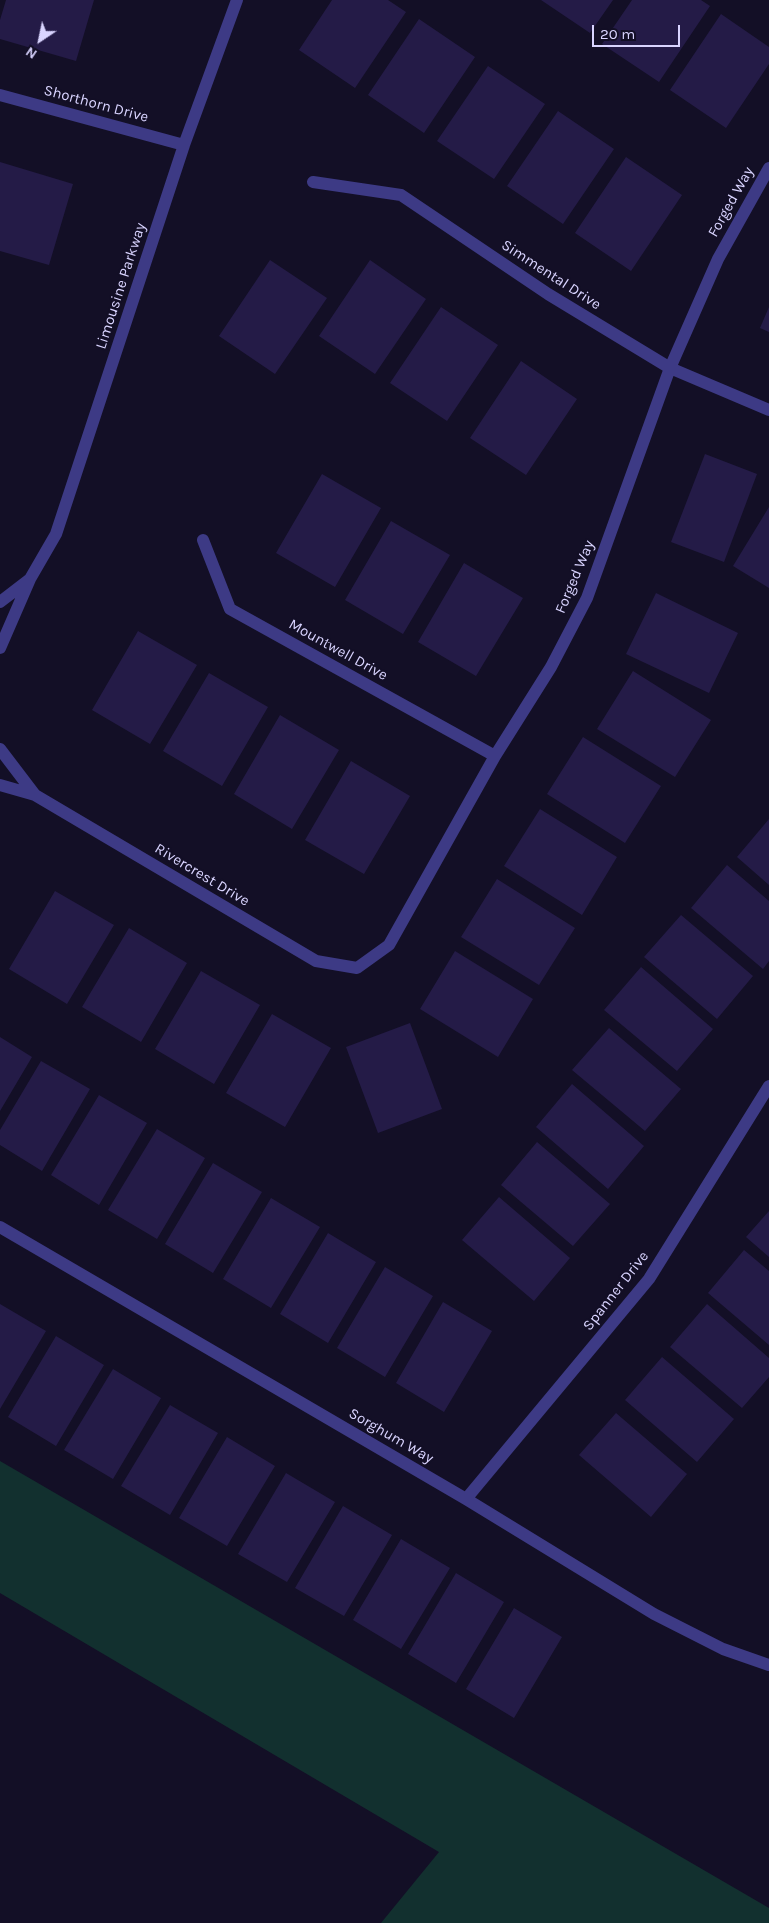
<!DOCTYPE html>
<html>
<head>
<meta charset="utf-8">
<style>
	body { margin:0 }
	#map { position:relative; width:769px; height:1923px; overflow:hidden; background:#130f26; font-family:Karla,sans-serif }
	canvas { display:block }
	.north { position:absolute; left:15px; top:15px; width:50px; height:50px; -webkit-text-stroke:4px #130f26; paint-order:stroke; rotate:214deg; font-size:14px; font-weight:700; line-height:20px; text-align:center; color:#d9d4ff }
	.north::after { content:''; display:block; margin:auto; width:18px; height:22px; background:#d9d4ff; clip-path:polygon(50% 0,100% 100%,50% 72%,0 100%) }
	.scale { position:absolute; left:592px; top:25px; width:88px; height:22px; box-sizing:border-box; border:2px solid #d9d4ff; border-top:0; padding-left:6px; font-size:15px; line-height:18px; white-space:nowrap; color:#d9d4ff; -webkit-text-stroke:4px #130f26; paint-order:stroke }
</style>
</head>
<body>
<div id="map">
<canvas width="769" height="1923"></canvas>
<div class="north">N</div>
<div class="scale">20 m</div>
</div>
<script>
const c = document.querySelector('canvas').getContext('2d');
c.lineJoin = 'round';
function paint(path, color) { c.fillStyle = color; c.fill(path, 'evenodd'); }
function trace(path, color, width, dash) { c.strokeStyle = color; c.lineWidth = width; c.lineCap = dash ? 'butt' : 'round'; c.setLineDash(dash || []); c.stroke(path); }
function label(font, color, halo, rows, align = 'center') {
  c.font = font + ' Karla,sans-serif'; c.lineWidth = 4; c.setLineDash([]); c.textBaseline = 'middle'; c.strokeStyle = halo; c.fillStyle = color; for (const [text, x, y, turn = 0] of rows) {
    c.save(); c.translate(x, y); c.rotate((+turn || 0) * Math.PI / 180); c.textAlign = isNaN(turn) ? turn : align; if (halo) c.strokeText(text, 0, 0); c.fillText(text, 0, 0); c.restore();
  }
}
paint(new Path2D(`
	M 0,1461 L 769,1908 L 769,1923 L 381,1923 L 439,1852 L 0,1593 Z`), '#12302f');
paint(new Path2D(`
	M 6,0 L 94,0 L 76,61 L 0,39 L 0,20 Z
	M 332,0 L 388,0 L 406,12 L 355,88 L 299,50 Z
	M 541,0 L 613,0 L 590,33 Z
	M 632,0 L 701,0 L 710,6 L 659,82 L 602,44 Z
	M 721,14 L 769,47 L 769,64 L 726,128 L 670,90 Z
	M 419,19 L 475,57 L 424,133 L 368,95 Z
	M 488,66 L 545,104 L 494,179 L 437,141 Z
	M 558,111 L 614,149 L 563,224 L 507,186 Z
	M 626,157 L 682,195 L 631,271 L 575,233 Z
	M 0,162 L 73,184 L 49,265 L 0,251 Z
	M 270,260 L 327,298 L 275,374 L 219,336 Z
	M 370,260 L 426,299 L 375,374 L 319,336 Z
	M 441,307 L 498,345 L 447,421 L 390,383 Z
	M 769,307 L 769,332 L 760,328 Z
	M 521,361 L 577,399 L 526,475 L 470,438 Z
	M 705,454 L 757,474 L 724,562 L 671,542 Z
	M 322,474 L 381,508 L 335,587 L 276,553 Z
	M 769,507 L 769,588 L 733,566 Z
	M 391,521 L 450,555 L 403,634 L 345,600 Z
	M 464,563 L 523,598 L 476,676 L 418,642 Z
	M 656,593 L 738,633 L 709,693 L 626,654 Z
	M 138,631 L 197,665 L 150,744 L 92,710 Z
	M 633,671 L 711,720 L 675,777 L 597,729 Z
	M 209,673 L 268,707 L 222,786 L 163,751 Z
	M 280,715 L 339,750 L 292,829 L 234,794 Z
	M 583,737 L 661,786 L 625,843 L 547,794 Z
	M 351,761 L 410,796 L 364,874 L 305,840 Z
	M 540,809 L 617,857 L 582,915 L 504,866 Z
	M 769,819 L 769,885 L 737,857 Z
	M 727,865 L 769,901 L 769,961 L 763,969 L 691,908 Z
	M 497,879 L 575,928 L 539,985 L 461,937 Z
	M 55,891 L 114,925 L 67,1004 L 9,969 Z
	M 681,915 L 753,976 L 717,1019 L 644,957 Z
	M 129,928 L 187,963 L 141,1042 L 82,1007 Z
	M 455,951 L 533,999 L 498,1057 L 420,1009 Z
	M 641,967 L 713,1029 L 677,1071 L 604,1010 Z
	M 201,971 L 260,1005 L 214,1084 L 155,1049 Z
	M 272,1014 L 331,1048 L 285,1127 L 226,1093 Z
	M 410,1023 L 442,1109 L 378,1133 L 346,1047 Z
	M 609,1028 L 681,1089 L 645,1131 L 572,1070 Z
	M 0,1037 L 32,1057 L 0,1111 Z
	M 41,1061 L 90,1089 L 42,1171 L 0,1145 L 0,1130 Z
	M 572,1084 L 644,1146 L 608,1189 L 536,1127 Z
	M 99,1095 L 147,1123 L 99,1205 L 51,1175 Z
	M 157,1129 L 205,1158 L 157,1239 L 108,1210 Z
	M 537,1142 L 610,1204 L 573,1246 L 501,1185 Z
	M 213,1163 L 262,1192 L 213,1273 L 165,1244 Z
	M 499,1197 L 570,1258 L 534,1301 L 462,1240 Z
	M 271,1198 L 320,1227 L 271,1308 L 223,1279 Z
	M 769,1211 L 769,1257 L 746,1237 Z
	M 328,1233 L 376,1262 L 328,1343 L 280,1314 Z
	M 744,1250 L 769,1271 L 769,1345 L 708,1293 Z
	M 385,1267 L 433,1296 L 385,1377 L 337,1348 Z
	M 443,1302 L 492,1331 L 444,1412 L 396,1383 Z
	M 0,1304 L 46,1331 L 0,1409 Z
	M 707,1304 L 769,1358 L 769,1377 L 742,1408 L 670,1347 Z
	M 56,1336 L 104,1365 L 56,1446 L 8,1417 Z
	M 662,1357 L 734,1419 L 697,1462 L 625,1400 Z
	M 113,1369 L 161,1398 L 113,1479 L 64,1450 Z
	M 170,1405 L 218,1433 L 170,1515 L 121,1486 Z
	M 616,1413 L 687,1474 L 651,1517 L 579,1455 Z
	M 227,1437 L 275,1466 L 227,1546 L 179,1518 Z
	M 286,1473 L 335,1502 L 287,1582 L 238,1554 Z
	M 343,1506 L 392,1535 L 344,1616 L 295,1588 Z
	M 401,1539 L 450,1568 L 401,1649 L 353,1620 Z
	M 456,1573 L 504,1602 L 456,1683 L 408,1654 Z
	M 514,1608 L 562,1637 L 514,1718 L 466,1689 Z`), '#241b47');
trace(new Path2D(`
	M 0,95 L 184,145
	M 313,182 L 401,195 L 548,294 L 670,368 L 769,410
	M 203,540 L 230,609 L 495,756
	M 30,579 L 56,534 L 184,145 L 237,0
	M 0,602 L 30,579 L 0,648
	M 0,749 L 35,795 L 0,785
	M 35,795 L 316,961 L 357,968 L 389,945 L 495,756 L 551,667 L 587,598 L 670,368 L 718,259 L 769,168
	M 0,1227 L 466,1499 L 654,1614 L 723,1649 L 769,1665
	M 466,1499 L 649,1279 L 769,1086`), '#3d3a85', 12);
label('15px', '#d9d4ff', '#130f26', [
	["Shorthorn Drive",96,104,15],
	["Forged Way",731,202,-61],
	["Simmental Drive",551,275,33],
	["Limousine Parkway",121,286,-72],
	["Forged Way",575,577,-67],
	["Mountwell Drive",338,650,29],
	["Rivercrest Drive",202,875,31],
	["Spanner Drive",616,1291,-52],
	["Sorghum Way",391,1436,30]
]);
</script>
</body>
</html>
